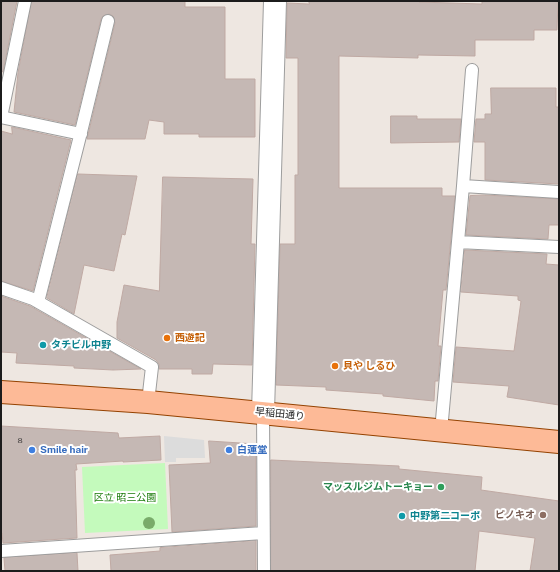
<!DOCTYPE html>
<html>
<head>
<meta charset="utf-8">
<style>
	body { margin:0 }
	#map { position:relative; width:560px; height:572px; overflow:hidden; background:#eee7e1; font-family:"Public Sans",sans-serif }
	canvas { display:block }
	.frame { position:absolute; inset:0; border:2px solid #1c1c1c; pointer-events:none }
</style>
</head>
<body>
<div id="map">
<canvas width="560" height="572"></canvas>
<div class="frame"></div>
</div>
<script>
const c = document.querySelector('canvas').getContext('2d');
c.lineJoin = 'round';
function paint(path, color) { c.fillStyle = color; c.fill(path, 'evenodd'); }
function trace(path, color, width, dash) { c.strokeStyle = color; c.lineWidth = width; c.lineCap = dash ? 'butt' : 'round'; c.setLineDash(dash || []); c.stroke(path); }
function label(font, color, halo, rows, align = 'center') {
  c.font = font + ' "Public Sans","Noto Sans JP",sans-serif'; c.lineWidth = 4; c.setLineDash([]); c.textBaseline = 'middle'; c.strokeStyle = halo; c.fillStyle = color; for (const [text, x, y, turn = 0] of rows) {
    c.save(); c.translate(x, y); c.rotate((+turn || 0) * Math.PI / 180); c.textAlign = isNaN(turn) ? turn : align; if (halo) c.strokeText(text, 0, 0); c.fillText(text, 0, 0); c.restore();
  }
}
paint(new Path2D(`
	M 165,463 L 168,529 L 85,533 L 82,467 Z`), '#c4fabc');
paint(new Path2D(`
	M 164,436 L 204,440 L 205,458 L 176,458 L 176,462 L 165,462 Z`), '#dcdcdc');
const building = new Path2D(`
	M 1,1 L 17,1 L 3,72 L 1,71 Z
	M 32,1 L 185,1 L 185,7 L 225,7 L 225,79 L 255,79 L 255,137 L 199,137 L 199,134 L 164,134 L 164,122 L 149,120 L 145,139 L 87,139 L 115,23 L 113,16 L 109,14 L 103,16 L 101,19 L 75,125 L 14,112 L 18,73 Z
	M 309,1 L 419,1 L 419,2 L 482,4 L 482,1 L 558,1 L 557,30 L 534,30 L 534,40 L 475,40 L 475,56 L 418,55 L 418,58 L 339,56 L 339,188 L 442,188 L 442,196 L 455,196 L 446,290 L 443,290 L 438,346 L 441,346 L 438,381 L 435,381 L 434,401 L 383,396 L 383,394 L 326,390 L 326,387 L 276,385 L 280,244 L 295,244 L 295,175 L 298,175 L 298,58 L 286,58 L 287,3 L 309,4 Z
	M 491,88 L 556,88 L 556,107 L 559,107 L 559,184 L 485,180 L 485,142 L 474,142 L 476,119 L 485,119 L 485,114 L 491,114 Z
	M 391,116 L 417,116 L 417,119 L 461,119 L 459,142 L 391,143 Z
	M 12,127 L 71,140 L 33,291 L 1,281 L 1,131 L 12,134 Z
	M 78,174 L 137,176 L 125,235 L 122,234 L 114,271 L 84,265 L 74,314 L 47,298 Z
	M 163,177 L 253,179 L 251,244 L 255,244 L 252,365 L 213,364 L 212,374 L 192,374 L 192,369 L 159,369 L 159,364 L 156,360 L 117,338 L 117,322 L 124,285 L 159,291 Z
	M 485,195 L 559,199 L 559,225 L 549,225 L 548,239 L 466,235 L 470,196 Z
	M 465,250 L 547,254 L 546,264 L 559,265 L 559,405 L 507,397 L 509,386 L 453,382 L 456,347 L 514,351 L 521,301 L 518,300 L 518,296 L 461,292 Z
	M 1,296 L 30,306 L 141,369 L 113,370 L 74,368 L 74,366 L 16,363 L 17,353 L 1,352 Z
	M 1,426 L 118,433 L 119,438 L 160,436 L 161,460 L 123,462 L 123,461 L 76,464 L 77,470 L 75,470 L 77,538 L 3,543 L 2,533 L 1,533 Z
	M 209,441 L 256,444 L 256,526 L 172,532 L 169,465 L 210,463 Z
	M 271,460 L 399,466 L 399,469 L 482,477 L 481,490 L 559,501 L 559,571 L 530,571 L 535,538 L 479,531 L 475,571 L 271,571 Z
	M 256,541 L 256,571 L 111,571 L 110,555 L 160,551 L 160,548 Z
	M 77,553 L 78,571 L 5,571 L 4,558 Z`);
paint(building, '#c5b8b4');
trace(building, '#bfa9a3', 1);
const service = new Path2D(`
	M 1,117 L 25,1
	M 1,117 L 81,134
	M 463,186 L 559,192
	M 458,242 L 559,247
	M 1,288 L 33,299 L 152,367 L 148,402
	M 38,302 L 80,136 L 108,21
	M 263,412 L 264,571
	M 441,431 L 463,186 L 472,70
	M 1,551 L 263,533`);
const minor = new Path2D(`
	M 263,412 L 275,1`);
const primary = new Path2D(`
	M 1,392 L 148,402 L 559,442`);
trace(service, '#9d9d9d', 14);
trace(minor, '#9d9d9d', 24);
trace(primary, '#944200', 24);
trace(service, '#fff', 12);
trace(minor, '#fff', 22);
trace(primary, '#fdba97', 22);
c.fillStyle = '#79ab6a';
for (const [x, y] of [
	[149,523]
]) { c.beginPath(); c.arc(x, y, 6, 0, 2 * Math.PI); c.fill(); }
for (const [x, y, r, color] of [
	[167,338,4,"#e8710a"],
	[43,345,4,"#0f9aa8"],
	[335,366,4,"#e8710a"],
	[32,450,4,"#3f7fe0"],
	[229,450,4,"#3f7fe0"],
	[441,487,4,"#2e9e5b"],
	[543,515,4,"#8d6e63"],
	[402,516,4,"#0f9aa8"]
]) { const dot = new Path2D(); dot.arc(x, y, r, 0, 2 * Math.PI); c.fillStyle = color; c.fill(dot); trace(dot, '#fff', 1.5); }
label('8px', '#464342', null, [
	["8",20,441]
]);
label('bold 10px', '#c56008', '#fff', [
	["西遊記",175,338],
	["貝や しるひ",343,366]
], 'left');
label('bold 10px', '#0d838f', '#fff', [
	["タチビル中野",51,345],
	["中野第二コーポ",410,516]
], 'left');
label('10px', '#1c1c1c', '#fff', [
	["早稲田通り",280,414,6]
]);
label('bold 10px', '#366cbe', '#fff', [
	["Smile hair",40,450],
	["白蓮堂",237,450]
], 'left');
label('bold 10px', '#27864d', '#fff', [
	["マッスルジムトーキョー",433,487]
], 'right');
label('10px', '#197a09', '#fff', [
	["区立 昭三公園",125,498]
]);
label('bold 10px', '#785e54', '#fff', [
	["ピノキオ",535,515]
], 'right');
</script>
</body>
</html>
